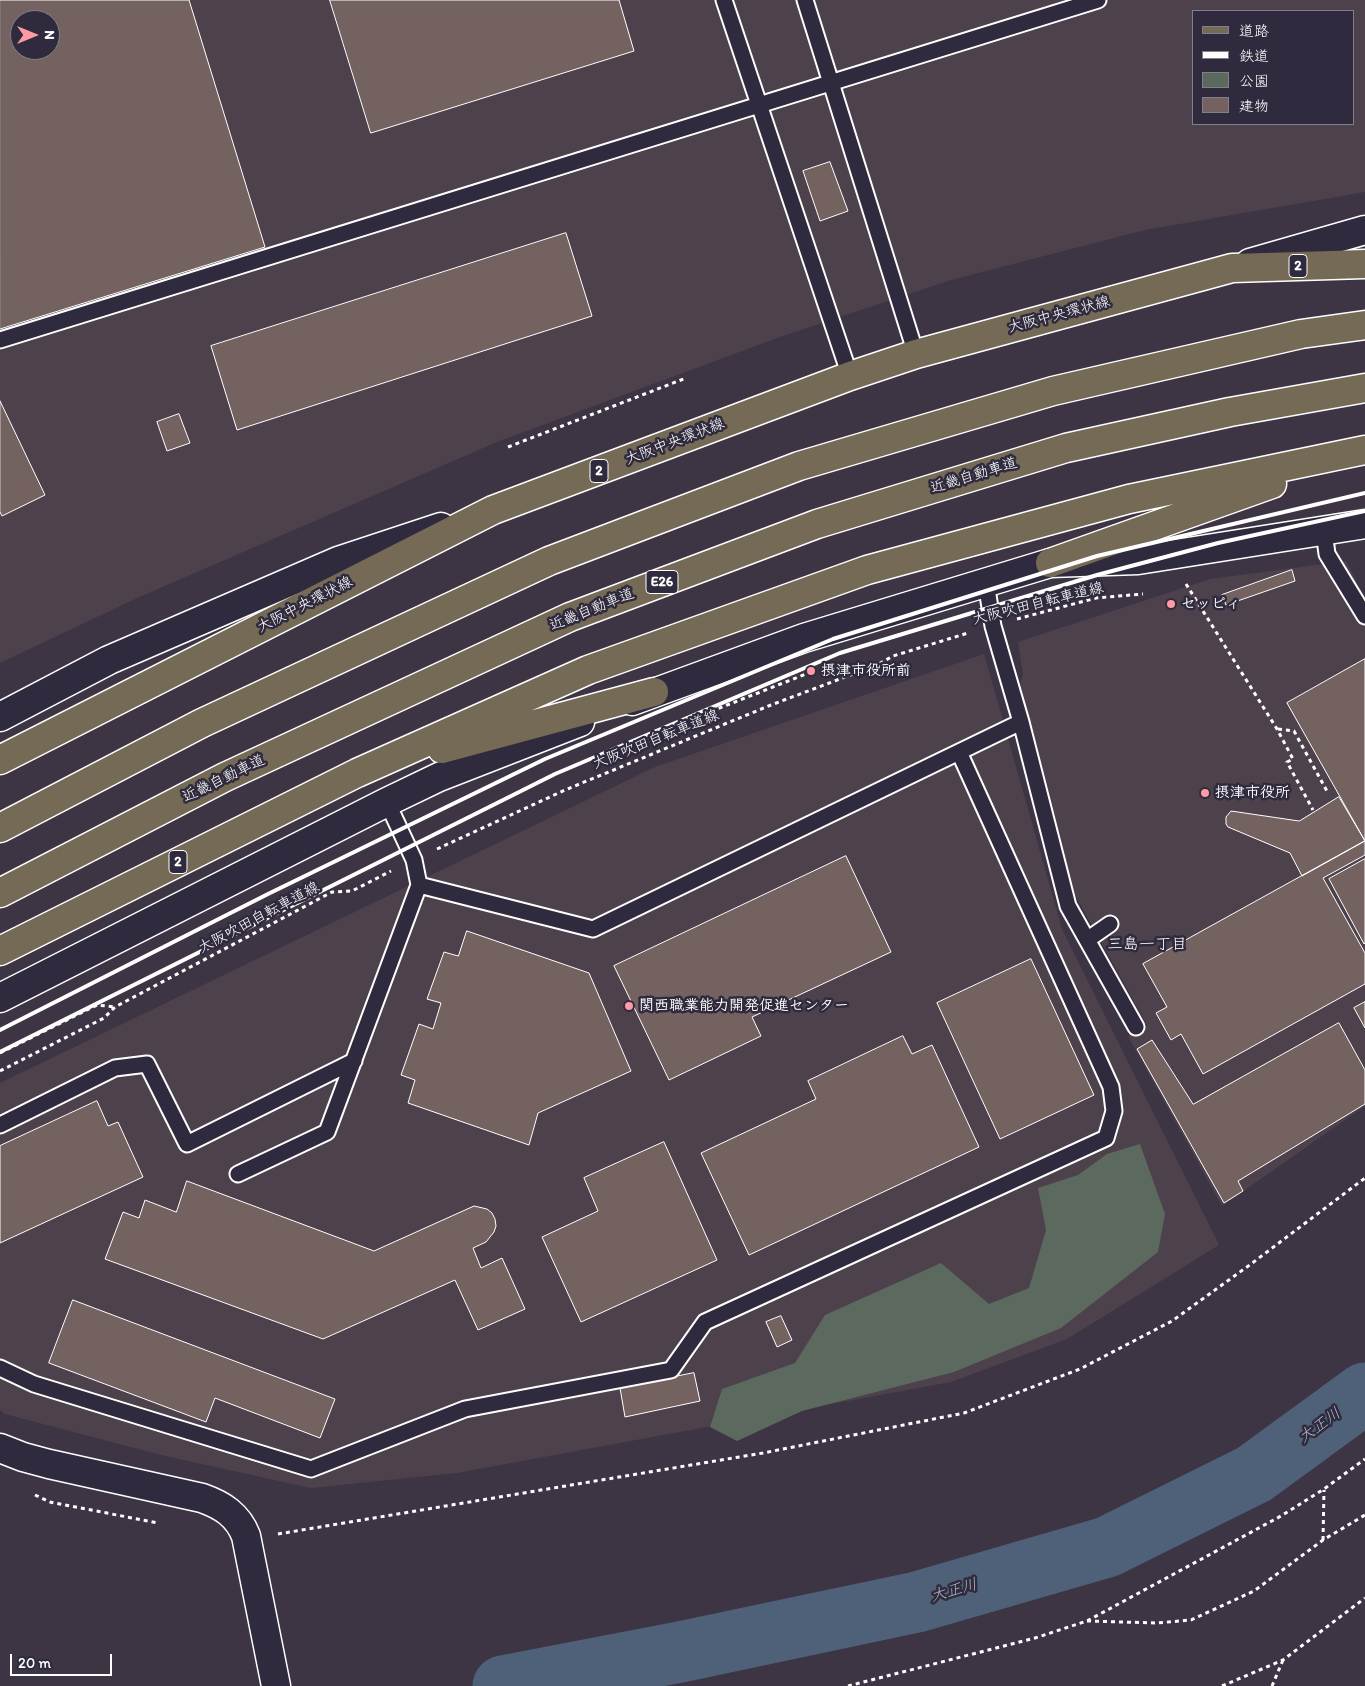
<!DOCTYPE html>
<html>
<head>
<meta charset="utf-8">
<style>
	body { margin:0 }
	#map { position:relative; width:1365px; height:1686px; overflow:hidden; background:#3d3544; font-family:Itim,"Klee One",sans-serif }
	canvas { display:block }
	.legend { position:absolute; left:1192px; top:10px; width:162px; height:115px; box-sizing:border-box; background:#2f2a3d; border:1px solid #827f8b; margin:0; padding:6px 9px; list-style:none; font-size:15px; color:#fff }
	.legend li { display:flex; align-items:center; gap:10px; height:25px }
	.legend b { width:25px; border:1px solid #827f8b }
	.north { position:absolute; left:10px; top:10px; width:50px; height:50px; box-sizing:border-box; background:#2f2a3d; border:1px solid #827f8b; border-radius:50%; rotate:90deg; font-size:14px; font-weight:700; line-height:20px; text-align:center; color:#fff }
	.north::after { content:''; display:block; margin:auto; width:18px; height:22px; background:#ff9aa2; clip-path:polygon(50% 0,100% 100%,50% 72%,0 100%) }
	.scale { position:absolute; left:10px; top:1654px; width:102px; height:22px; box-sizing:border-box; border:2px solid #fff; border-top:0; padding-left:6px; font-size:15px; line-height:18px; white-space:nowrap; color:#fff; -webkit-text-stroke:4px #2f2a3d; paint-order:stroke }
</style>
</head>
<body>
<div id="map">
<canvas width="1365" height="1686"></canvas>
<ul class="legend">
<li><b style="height:6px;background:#756a55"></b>道路</li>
<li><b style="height:6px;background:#fff"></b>鉄道</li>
<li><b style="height:14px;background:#5b695e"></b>公園</li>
<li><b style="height:14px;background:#736260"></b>建物</li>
</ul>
<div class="north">N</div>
<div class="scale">20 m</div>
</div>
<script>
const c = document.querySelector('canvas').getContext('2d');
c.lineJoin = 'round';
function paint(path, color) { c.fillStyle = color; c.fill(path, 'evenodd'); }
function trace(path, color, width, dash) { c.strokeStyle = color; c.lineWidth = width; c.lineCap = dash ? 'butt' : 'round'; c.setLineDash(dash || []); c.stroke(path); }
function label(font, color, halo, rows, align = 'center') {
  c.font = font + ' Itim,"Klee One",sans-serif'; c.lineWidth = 5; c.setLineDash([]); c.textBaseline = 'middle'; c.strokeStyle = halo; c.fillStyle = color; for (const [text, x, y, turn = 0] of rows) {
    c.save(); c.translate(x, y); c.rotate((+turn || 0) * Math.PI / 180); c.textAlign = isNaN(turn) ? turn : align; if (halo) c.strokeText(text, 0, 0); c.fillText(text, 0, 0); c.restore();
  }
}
paint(new Path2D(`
	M 0,0 L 1365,0 L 1365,192 L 1145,230 L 951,280 L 777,338 L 497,442 L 137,598 L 0,663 ZM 1194,11 L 1354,11 L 1354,124 L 1194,124 ZM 20,20 L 50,20 L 50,50 L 20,50 Z
	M 1346,561 L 1365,599 L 1365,1106 L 1222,1206 L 1128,1036 L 1147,1025 L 1074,893 L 1018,693 L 1023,674 L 1018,642 L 1210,579 Z
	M 984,654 L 1062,929 L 1219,1245 L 1067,1339 L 951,1382 L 457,1473 L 311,1488 L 161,1455 L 5,1414 L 0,1410 L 0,1083 L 655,767 Z`), '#4d424c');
paint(new Path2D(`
	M 1140,1144 L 1165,1214 L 1158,1252 L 1061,1328 L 954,1372 L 802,1411 L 737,1441 L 710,1427 L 722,1389 L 795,1363 L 825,1315 L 941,1263 L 989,1304 L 1029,1288 L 1046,1230 L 1038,1188 L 1078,1175 L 1107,1154 Z`), '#5b695e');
trace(new Path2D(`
	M 503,1686 L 680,1652 L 917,1602 L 1107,1547 L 1254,1474 L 1365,1393`), '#4e6179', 61);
const building = new Path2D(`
	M 0,0 L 189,0 L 265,247 L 0,329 ZM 20,20 L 50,20 L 50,50 L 20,50 Z
	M 330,0 L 619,0 L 634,51 L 371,133 Z
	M 830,162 L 848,211 L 820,221 L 803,171 Z
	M 566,233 L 592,316 L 237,430 L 211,346 Z
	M 0,401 L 45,495 L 2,516 L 0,512 Z
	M 179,414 L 190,443 L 167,451 L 157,422 Z
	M 1292,570 L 1295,581 L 1226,605 L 1222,595 Z
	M 1365,659 L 1365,841 L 1287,703 Z
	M 1339,797 L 1365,841 L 1302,876 L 1290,853 L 1228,827 L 1226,824 L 1226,817 L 1231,811 L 1299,821 Z
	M 1365,841 L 1365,855 L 1323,878 L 1365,953 L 1365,984 L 1203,1074 L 1181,1034 L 1171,1040 L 1156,1013 L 1167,1007 L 1143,964 Z
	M 846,856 L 891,952 L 752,1017 L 761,1036 L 669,1080 L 614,966 Z
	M 1365,859 L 1365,943 L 1364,944 L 1329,879 Z
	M 467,931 L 589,973 L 631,1071 L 538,1113 L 529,1145 L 408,1103 L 415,1080 L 401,1075 L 419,1024 L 433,1029 L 441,1003 L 427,999 L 444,952 L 458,956 Z
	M 1031,959 L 1094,1095 L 1000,1139 L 937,1003 Z
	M 1365,1002 L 1365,1028 L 1354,1008 Z
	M 1339,1023 L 1365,1070 L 1365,1104 L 1238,1181 L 1243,1191 L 1224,1203 L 1137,1049 L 1152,1040 L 1193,1104 Z
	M 903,1036 L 912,1054 L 932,1045 L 979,1147 L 749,1255 L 701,1153 L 816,1099 L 808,1081 Z
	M 97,1101 L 108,1126 L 118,1122 L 143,1177 L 0,1243 L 0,1146 Z
	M 664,1142 L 717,1260 L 581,1322 L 542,1237 L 598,1211 L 584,1178 Z
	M 187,1181 L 374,1251 L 474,1206 L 487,1209 L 492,1213 L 495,1219 L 496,1226 L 494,1232 L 486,1242 L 473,1248 L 481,1268 L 502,1258 L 525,1309 L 478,1330 L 455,1280 L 323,1339 L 105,1259 L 123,1212 L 139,1218 L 145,1200 L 176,1212 Z
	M 73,1300 L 335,1399 L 320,1438 L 215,1398 L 206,1422 L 49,1363 Z
	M 781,1316 L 792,1340 L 777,1347 L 766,1322 Z
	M 694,1373 L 700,1401 L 625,1417 L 620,1388 Z`);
paint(building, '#736260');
trace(building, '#fff', 1);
const lane = new Path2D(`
	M 724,0 L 850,376
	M 805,0 L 916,354
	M 0,340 L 1098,0
	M 1324,531 L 1327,554 L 1365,616
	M 986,583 L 993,626 L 1021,722 L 1068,906 L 1136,1027
	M 419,885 L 593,929 L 1021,722
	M 1087,940 L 1110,924
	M 0,1125 L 115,1068 L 147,1064 L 187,1144 L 354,1061
	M 238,1174 L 327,1132 L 419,885 L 414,860 L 387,802
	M 0,1368 L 34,1384 L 311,1469 L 465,1409 L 671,1370 L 705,1322 L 1106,1138 L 1114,1111 L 1111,1087 L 959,752`);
const street = new Path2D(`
	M 632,701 L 804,638 L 1050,563 L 1138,560 L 1365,524
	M 0,717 L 109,660 L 338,561 L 441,527
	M 0,998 L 387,802 L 439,777 L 580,722`);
const secondary = new Path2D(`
	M 1250,263 L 1365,230
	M 0,1448 L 23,1457 L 49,1464 L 202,1498 C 222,1505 238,1515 246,1536 L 276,1686`);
const primary = new Path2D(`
	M 1050,563 L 1272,484
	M 442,749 L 654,692
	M 0,760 L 493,510 L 850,376 L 916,354 L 1232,268 L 1365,264
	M 0,951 L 357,773 L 588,670 L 867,570 L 1129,499 L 1365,450`);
const highway = new Path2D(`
	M 0,828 L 202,723 L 549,561 L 799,466 L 1053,391 L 1301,334 L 1365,325
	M 0,893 L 225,777 L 570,617 L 817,524 L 1066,448 L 1230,412 L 1365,388`);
trace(lane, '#fff', 19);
trace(street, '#fff', 31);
trace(secondary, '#fff', 31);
trace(primary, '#fff', 31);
trace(highway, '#fff', 31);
trace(new Path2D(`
	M 508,447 L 686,378
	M 1186,584 L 1277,729 L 1293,759 L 1287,762 L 1313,810
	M 1017,619 L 1096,598 L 1143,594
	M 674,726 L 806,674
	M 1278,729 L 1294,731 L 1328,793
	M 437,849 L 565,790 L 771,705 L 877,665 L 893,656 L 968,633
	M 0,1053 L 97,1005 L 115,1007
	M 0,1071 L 104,1018 L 115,1007 L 332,892 L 352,891 L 391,871
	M 35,1495 L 50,1502 L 158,1523
	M 278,1534 L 763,1453 L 964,1413 L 1080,1369 L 1172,1321 L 1251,1264 L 1365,1178
	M 1323,1540 L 1324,1490
	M 1087,1621 L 1157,1623 L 1191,1620 L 1254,1591 L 1323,1540 L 1365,1515
	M 848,1686 L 1035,1638 L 1087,1621 L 1281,1516 L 1324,1489 L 1365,1459
	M 1222,1686 L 1283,1660 L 1365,1598
	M 1272,1686 L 1283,1660`), '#fff', 3, [4, 4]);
trace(lane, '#2f2a3d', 15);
trace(street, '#2f2a3d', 28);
trace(secondary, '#2f2a3d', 28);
trace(primary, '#756a55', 28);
trace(highway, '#756a55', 28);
trace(new Path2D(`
	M 0,1030 L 268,894 L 545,759 L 833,639 L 1097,556 L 1365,493
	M 0,1052 L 555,774 L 840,653 L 1097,575 L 1218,543 L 1365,511`), '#fff', 4);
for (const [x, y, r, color] of [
	[1171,604,5,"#ff9aa2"],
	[811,671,5,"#ff9aa2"],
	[1205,793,5,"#ff9aa2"],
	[629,1006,5,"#ff9aa2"]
]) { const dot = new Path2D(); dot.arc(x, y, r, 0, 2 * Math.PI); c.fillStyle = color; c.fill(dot); trace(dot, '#2f2a3d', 2); }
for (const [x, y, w] of [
	[1298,266,18],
	[599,471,18],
	[662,582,32],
	[178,862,18]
]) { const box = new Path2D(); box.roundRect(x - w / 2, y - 11.5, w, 23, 4); c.fillStyle = '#2f2a3d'; c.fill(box); trace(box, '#fff', 1); }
label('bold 14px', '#fff', null, [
	["2",1298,266],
	["2",599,471],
	["E26",662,582],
	["2",178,862]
]);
label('15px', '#fff', '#2f2a3d', [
	["大阪中央環状線",1059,315,-15],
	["大阪中央環状線",675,442,-21],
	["近畿自動車道",974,476,-17],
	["大阪吹田自転車道線",1038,604,-14],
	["大阪中央環状線",305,605,-27],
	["近畿自動車道",592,610,-22],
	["大阪吹田自転車道線",656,740,-22],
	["近畿自動車道",224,779,-26],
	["大阪吹田自転車道線",259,918,-28]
]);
label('bold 15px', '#fff', '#2f2a3d', [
	["セッピィ",1181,604],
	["摂津市役所前",821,671],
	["摂津市役所",1215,793],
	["関西職業能力開発促進センター",639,1006]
], 'left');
label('16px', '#fff', '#2f2a3d', [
	["三島一丁目",1147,945]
]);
label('italic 16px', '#afb8c3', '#2f2a3d', [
	["大正川",1320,1426,-36],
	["大正川",954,1591,-16]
]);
</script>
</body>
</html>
